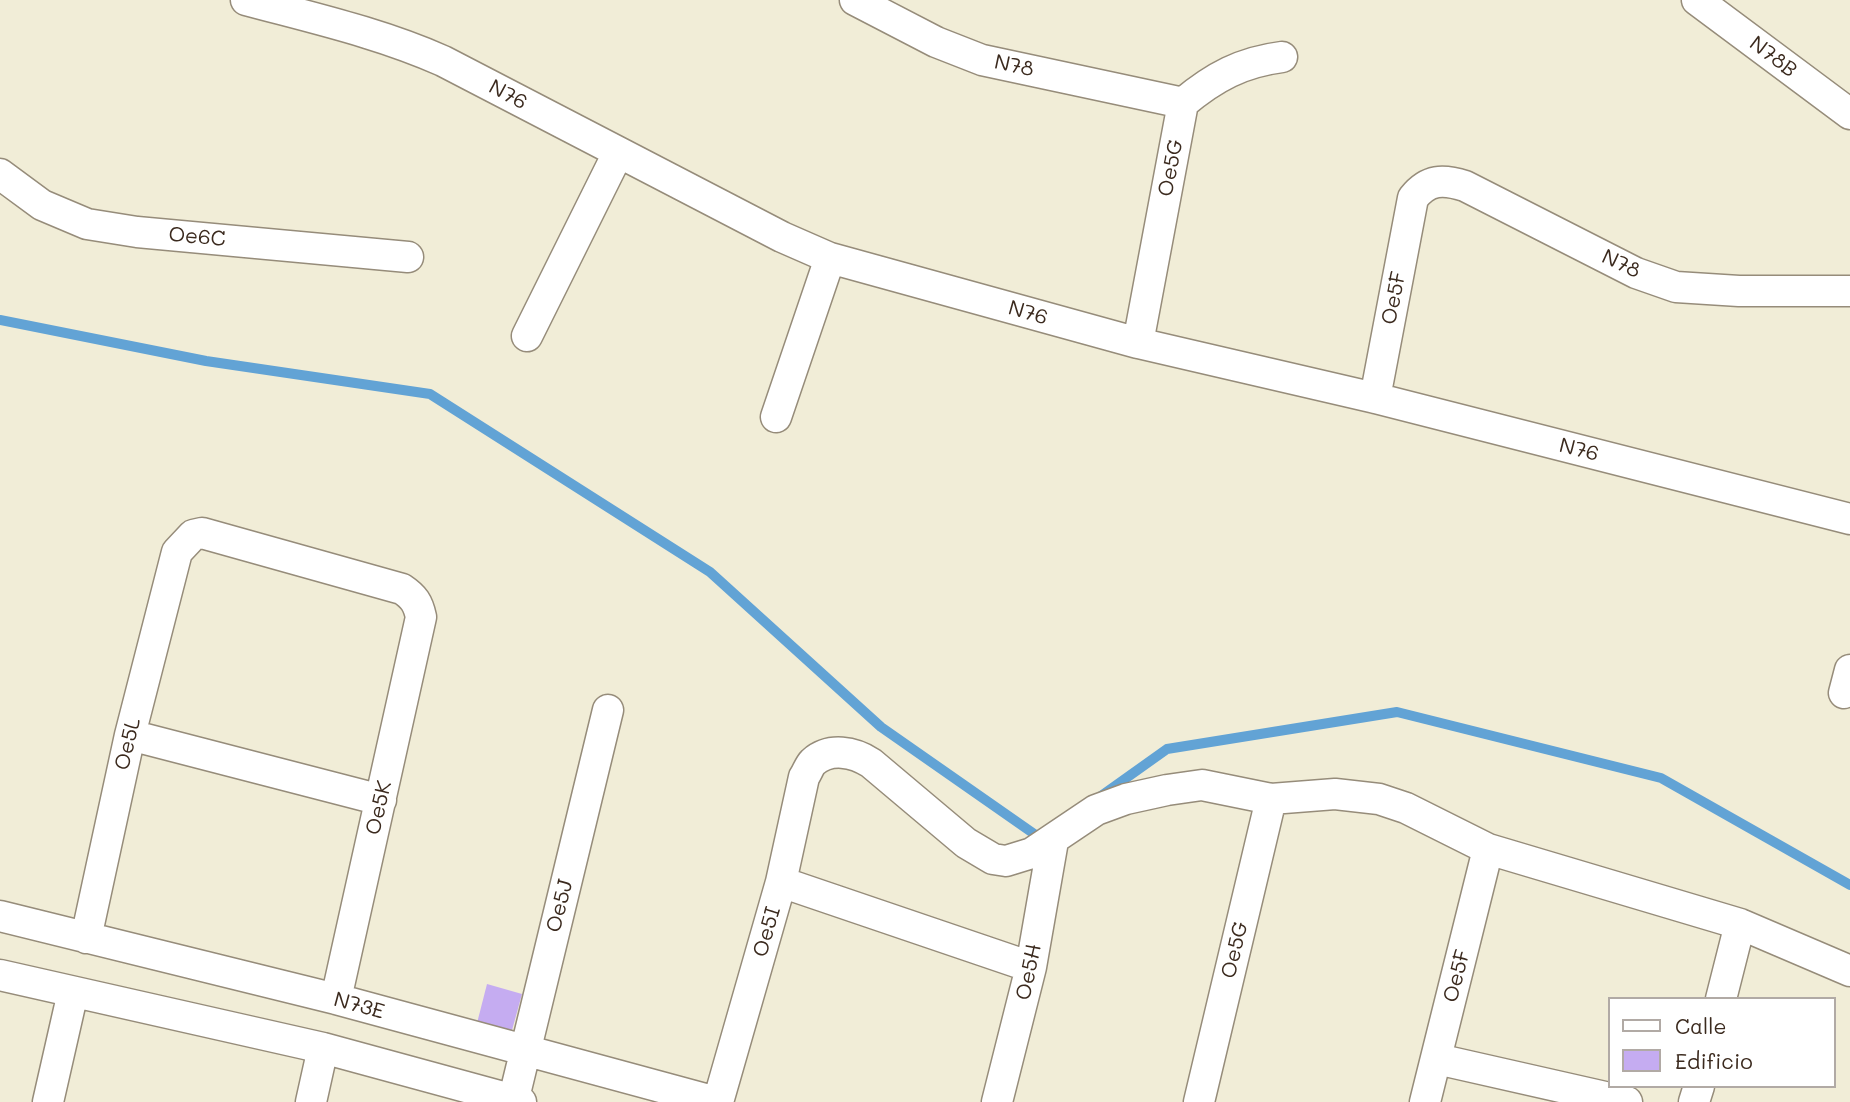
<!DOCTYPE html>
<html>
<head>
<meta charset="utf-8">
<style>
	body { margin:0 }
	#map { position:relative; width:1850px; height:1102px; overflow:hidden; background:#f1edd7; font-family:Mali,sans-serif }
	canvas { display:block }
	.legend { position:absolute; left:1608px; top:997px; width:228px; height:91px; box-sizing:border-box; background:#fff; border:2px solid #b1aaa5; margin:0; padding:9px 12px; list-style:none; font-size:21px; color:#3b2a1e }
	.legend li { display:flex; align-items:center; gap:14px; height:35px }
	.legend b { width:35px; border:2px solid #b1aaa5 }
</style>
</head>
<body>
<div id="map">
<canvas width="1850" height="1102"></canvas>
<ul class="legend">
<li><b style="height:9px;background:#fff"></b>Calle</li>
<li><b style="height:19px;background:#c5acf1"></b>Edificio</li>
</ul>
</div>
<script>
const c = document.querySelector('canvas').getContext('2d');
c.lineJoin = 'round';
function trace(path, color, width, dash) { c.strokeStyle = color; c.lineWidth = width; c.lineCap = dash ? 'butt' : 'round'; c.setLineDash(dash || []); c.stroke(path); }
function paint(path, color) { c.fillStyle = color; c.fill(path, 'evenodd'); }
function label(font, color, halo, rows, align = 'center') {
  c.font = font + ' Mali,sans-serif'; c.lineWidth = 7; c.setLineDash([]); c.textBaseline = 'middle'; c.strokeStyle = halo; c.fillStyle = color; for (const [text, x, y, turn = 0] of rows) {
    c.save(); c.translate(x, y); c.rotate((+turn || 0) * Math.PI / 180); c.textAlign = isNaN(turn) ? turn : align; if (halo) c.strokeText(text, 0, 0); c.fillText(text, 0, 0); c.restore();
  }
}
trace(new Path2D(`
	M 0,320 L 206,361 L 430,394 L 710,572 L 881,727 L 1040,838 L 1043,836
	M 1101,796 L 1167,749 L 1397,712 L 1661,778 L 1850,885`), '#62a3d5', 10);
paint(new Path2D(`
	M 487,984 L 522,994 L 509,1041 L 475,1031 Z`), '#c5acf1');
const street = new Path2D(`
	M 246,0 C 313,18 380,33 443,61 L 782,237 L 830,258 L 1138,343 L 1375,398 L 1850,519
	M 855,0 L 936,42 L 982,60 L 1183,103
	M 1697,0 L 1850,114
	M 0,174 L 42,205 L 87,224 L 137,232 L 408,257
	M 527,336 L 618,153
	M 1138,343 L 1183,103 C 1214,77 1242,62 1282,57
	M 1375,398 L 1413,198 C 1428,179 1443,179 1465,186 L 1636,273 L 1676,287 L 1739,291 L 1850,291
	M 776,417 L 830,258
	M 1844,693 L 1850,670
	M 130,735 L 381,800
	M 781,882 L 1031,967
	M 0,916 L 336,999 L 716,1102
	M 86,938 L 130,735 L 177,552 L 193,535 L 202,533 L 402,589 C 414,597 418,603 421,617 L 336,999
	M 0,975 L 323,1048 L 521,1102
	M 1721,999 L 1740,924
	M 1437,1059 L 1627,1102
	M 48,1102 L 73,992
	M 311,1102 L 323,1048
	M 513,1102 L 608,710
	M 718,1102 L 781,882 L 804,777 C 807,773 809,766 813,762 C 830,747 854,752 871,763 L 966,843 L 993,859 L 1006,861 L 1032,853 L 1096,810 L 1126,799 L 1167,790 L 1202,785 L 1271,799 L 1335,794 L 1379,799 L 1406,808 L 1488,849 L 1740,924 L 1850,971
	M 997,1102 L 1031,967 L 1053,841
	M 1199,1102 L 1271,799
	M 1425,1102 L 1488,849
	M 1694,1102 L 1699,1086`);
trace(street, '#968c7a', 33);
trace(street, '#fff', 30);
label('21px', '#3b2a1e', '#fff', [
	["N78B",1773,57,37],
	["N78",1014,66,12],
	["N76",508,95,28],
	["Oe5G",1171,168,-79],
	["Oe6C",197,237,5],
	["N78",1621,264,25],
	["Oe5F",1394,298,-79],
	["N76",1028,313,16],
	["N76",1579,450,14],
	["Oe5L",128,744,-77],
	["Oe5K",379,808,-77],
	["Oe5J",560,906,-76],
	["Oe5I",767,932,-74],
	["Oe5G",1235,950,-77],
	["Oe5H",1029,972,-78],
	["Oe5F",1457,976,-76],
	["N73E",359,1006,15]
]);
</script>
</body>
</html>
